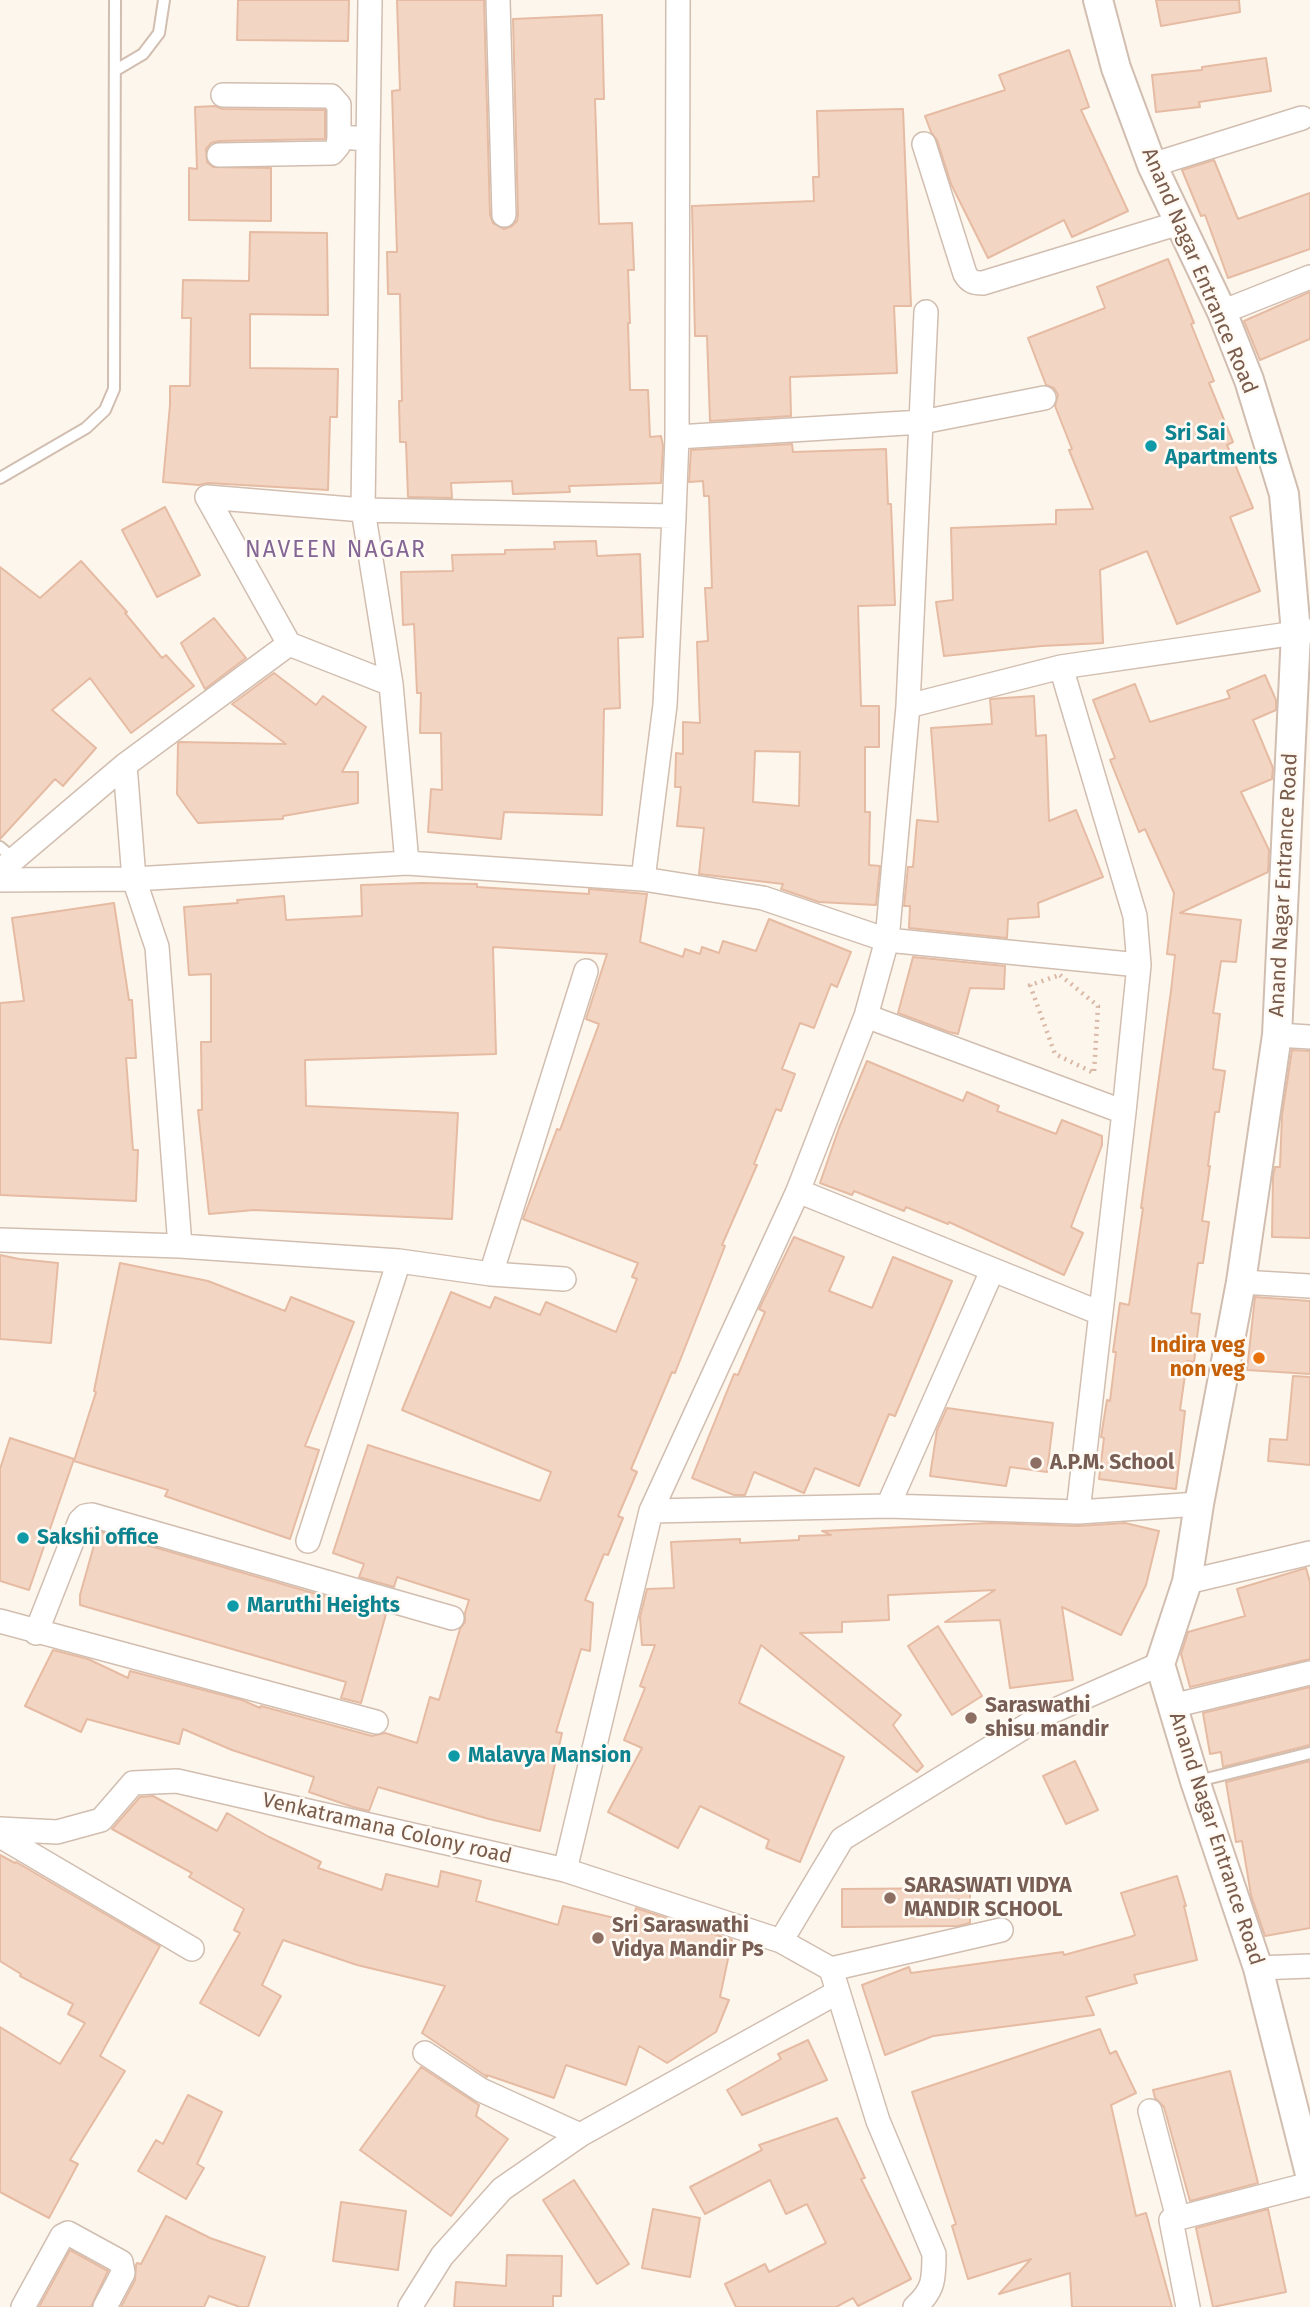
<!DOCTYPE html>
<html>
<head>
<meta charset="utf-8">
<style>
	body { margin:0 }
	canvas { display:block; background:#fdf6ec }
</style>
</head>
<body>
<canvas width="1310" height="2307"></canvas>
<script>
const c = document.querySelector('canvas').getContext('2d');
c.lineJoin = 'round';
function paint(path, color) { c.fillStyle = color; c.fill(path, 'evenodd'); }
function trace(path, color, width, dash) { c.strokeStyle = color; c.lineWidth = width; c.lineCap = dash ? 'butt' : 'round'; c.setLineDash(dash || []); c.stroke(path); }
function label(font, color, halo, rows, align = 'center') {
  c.font = font + ' "Fira Sans",sans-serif'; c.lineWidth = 5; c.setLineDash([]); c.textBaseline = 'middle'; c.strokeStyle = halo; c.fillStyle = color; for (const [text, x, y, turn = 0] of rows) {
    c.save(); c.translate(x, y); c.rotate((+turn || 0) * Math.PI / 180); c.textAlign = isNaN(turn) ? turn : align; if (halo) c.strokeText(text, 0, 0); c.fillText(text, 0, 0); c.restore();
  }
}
const building = new Path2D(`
	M 238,0 L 349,0 L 348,41 L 237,40 Z
	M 397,0 L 484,0 L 490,215 L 493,223 L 504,229 L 512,226 L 517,221 L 518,215 L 513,19 L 602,15 L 604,99 L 595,99 L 599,224 L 632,223 L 634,270 L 628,270 L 630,323 L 628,323 L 630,390 L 648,390 L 650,437 L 661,436 L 663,446 L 661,483 L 569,486 L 570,492 L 513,494 L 512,481 L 451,483 L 452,498 L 408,497 L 406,442 L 400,442 L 399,401 L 402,401 L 400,294 L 388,294 L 387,252 L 397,252 L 392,91 L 400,90 Z
	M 1156,0 L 1239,0 L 1240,12 L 1161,26 Z
	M 1069,50 L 1089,107 L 1081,110 L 1128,211 L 1072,237 L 1064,220 L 988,258 L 951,184 L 937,140 L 931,132 L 925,116 L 1005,90 L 999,75 Z
	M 1266,58 L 1271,91 L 1199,102 L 1200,107 L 1156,112 L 1152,75 L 1202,70 L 1202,67 Z
	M 215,106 L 223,109 L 325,110 L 325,139 L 219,141 L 211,143 L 206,149 L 207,162 L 213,167 L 271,168 L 271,221 L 189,220 L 189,168 L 197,169 L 195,107 Z
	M 903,109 L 911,306 L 894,306 L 897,373 L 790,377 L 791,416 L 710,421 L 707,336 L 695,336 L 692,206 L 814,201 L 813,177 L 819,177 L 817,111 Z
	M 1214,160 L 1238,219 L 1310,193 L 1310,249 L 1228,278 L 1205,215 L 1201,216 L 1182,170 Z
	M 250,232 L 327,233 L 328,315 L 250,314 L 250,368 L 338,369 L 337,417 L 330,417 L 328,490 L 208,483 L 199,485 L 163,482 L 170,405 L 170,386 L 190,386 L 191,318 L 182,318 L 183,280 L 249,281 Z
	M 1168,259 L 1194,323 L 1191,324 L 1214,381 L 1209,383 L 1233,442 L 1227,445 L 1253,508 L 1230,517 L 1260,591 L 1177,624 L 1147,551 L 1100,570 L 1103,643 L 1042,646 L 944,656 L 936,602 L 953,600 L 951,528 L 1056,524 L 1056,510 L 1093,509 L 1069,450 L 1072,449 L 1055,406 L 1058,395 L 1054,388 L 1046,385 L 1028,338 L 1105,308 L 1097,287 Z
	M 1310,292 L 1310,339 L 1260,360 L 1244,321 Z
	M 792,444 L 793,452 L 886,449 L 888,504 L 891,504 L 895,605 L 858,606 L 861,706 L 879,706 L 879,747 L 865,747 L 865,812 L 870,812 L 869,865 L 880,866 L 876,905 L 819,902 L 781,889 L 783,884 L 699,874 L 704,828 L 677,826 L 681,787 L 675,787 L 676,753 L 683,754 L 683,722 L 700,723 L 697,642 L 708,641 L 705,588 L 712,588 L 709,496 L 704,496 L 703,481 L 689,482 L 691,450 ZM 755,751 L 800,752 L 799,806 L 753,802 Z
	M 165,507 L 200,575 L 157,597 L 122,530 Z
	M 596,541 L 597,556 L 640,554 L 643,637 L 618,638 L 620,708 L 604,709 L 602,815 L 504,812 L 501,839 L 428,832 L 431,789 L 442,790 L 441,733 L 420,733 L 421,693 L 417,693 L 414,624 L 403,625 L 401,572 L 453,571 L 452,555 L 505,554 L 505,550 L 555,549 L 554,542 Z
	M 81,561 L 127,612 L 125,613 L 162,658 L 166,655 L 194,686 L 131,733 L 90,678 L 52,710 L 96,748 L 63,786 L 55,779 L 0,839 L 0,567 L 40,598 Z
	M 214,618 L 246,658 L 205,689 L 181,643 Z
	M 274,673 L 316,705 L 323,696 L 366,727 L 342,772 L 358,772 L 358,803 L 283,816 L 283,819 L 198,823 L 177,794 L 178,743 L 180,742 L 286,744 L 232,704 Z
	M 1265,675 L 1276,700 L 1276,710 L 1253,720 L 1273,768 L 1272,779 L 1241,792 L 1269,850 L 1268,872 L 1180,913 L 1241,920 L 1236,962 L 1221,961 L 1213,1013 L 1220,1014 L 1213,1069 L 1225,1071 L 1219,1112 L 1215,1112 L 1208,1166 L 1210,1166 L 1202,1221 L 1209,1222 L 1203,1263 L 1198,1263 L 1191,1313 L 1200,1314 L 1194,1362 L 1187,1361 L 1180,1410 L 1185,1411 L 1176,1489 L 1099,1479 L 1104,1438 L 1101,1437 L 1107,1400 L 1110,1401 L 1116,1352 L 1113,1352 L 1120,1303 L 1129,1305 L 1136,1257 L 1143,1208 L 1141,1208 L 1171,991 L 1175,955 L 1167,954 L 1174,893 L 1145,829 L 1139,832 L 1110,760 L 1115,758 L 1093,700 L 1135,684 L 1150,722 L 1230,698 L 1227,691 Z
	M 1034,696 L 1036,736 L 1046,735 L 1049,821 L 1076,810 L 1103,877 L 1038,903 L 1039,917 L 1008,919 L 1007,938 L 909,928 L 910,906 L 904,906 L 908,867 L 913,867 L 917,820 L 938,822 L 931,728 L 992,724 L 990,699 Z
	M 422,883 L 477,884 L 477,887 L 589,894 L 589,889 L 647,894 L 640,942 L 683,957 L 685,949 L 700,954 L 702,947 L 719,953 L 723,941 L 756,951 L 769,919 L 851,952 L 837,987 L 831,984 L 814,1028 L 800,1023 L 782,1069 L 795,1074 L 781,1111 L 776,1109 L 754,1164 L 757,1165 L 722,1245 L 725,1246 L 675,1373 L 672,1372 L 631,1469 L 637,1472 L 618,1516 L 623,1518 L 608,1555 L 604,1554 L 585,1600 L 593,1603 L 590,1651 L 581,1649 L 556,1732 L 562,1733 L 540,1831 L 489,1819 L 378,1787 L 369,1811 L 353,1807 L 309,1792 L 314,1777 L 232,1750 L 183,1729 L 179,1744 L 87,1719 L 81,1732 L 25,1706 L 53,1650 L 88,1659 L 128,1678 L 130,1671 L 242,1700 L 260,1708 L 261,1706 L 372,1736 L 385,1733 L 417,1743 L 430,1697 L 439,1700 L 460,1629 L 465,1622 L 465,1613 L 469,1600 L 397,1577 L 394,1587 L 359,1577 L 364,1564 L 333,1553 L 368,1445 L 540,1501 L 551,1472 L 402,1410 L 451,1292 L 490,1308 L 495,1297 L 540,1315 L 546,1302 L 616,1332 L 637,1279 L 632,1277 L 638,1263 L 523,1219 L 557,1129 L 560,1130 L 599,1024 L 586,1019 L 607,954 L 493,947 L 496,1054 L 305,1060 L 306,1106 L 458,1113 L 452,1219 L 254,1210 L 209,1214 L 198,1110 L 202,1110 L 201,1042 L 211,1042 L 211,974 L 189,975 L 184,907 L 238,903 L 237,900 L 284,896 L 286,920 L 362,916 L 361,885 Z
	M 114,903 L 129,1000 L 132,1000 L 136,1058 L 126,1058 L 133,1150 L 138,1150 L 136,1201 L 0,1195 L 0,1003 L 24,1001 L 12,918 Z
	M 913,957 L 1005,966 L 1004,989 L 970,988 L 958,1034 L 949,1032 L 898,1013 Z
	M 1292,1050 L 1310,1051 L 1310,1238 L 1272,1237 L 1273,1176 L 1275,1167 L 1280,1167 L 1282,1115 Z
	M 867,1061 L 963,1101 L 967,1092 L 999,1106 L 997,1111 L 1056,1134 L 1062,1120 L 1102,1136 L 1102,1145 L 1071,1227 L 1083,1233 L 1064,1275 L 949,1222 L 948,1224 L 906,1207 L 904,1211 L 854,1191 L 852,1195 L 820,1183 L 839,1128 Z
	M 794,1237 L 844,1257 L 829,1291 L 872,1308 L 893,1257 L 952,1281 L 895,1416 L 889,1414 L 859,1486 L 815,1468 L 804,1493 L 754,1472 L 745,1495 L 734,1495 L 692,1478 L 734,1374 L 738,1375 L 765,1312 L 759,1309 Z
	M 0,1255 L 19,1259 L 58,1263 L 51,1343 L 0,1339 Z
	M 120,1263 L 208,1281 L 285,1311 L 291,1297 L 354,1322 L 305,1446 L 319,1450 L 290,1539 L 165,1496 L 168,1490 L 74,1461 L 96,1392 L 94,1391 Z
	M 1255,1297 L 1310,1301 L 1310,1374 L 1247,1370 Z
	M 1293,1376 L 1310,1377 L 1310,1465 L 1268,1461 L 1270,1439 L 1287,1440 Z
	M 947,1408 L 1053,1423 L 1047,1472 L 1010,1467 L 1006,1486 L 930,1476 L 937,1430 Z
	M 10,1438 L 74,1459 L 29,1590 L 0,1581 L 0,1469 Z
	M 991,1523 L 1078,1526 L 1125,1523 L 1159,1531 L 1146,1585 L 1121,1635 L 1062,1607 L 1073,1680 L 1010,1688 L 1000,1620 L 945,1622 L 995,1590 L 888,1595 L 889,1620 L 842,1622 L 842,1632 L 800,1633 L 901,1715 L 893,1725 L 923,1766 L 917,1772 L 761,1645 L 739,1703 L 844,1757 L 800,1862 L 766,1848 L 769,1840 L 700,1806 L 678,1848 L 608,1812 L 642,1748 L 624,1740 L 645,1688 L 640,1686 L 655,1645 L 642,1645 L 640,1617 L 647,1589 L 674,1588 L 671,1542 L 740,1539 L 740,1543 L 799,1540 L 799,1536 L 831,1535 L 822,1531 Z
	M 98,1531 L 386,1614 L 361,1703 L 341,1698 L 346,1682 L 80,1605 L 80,1595 Z
	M 1306,1568 L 1310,1582 L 1310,1659 L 1190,1687 L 1181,1654 L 1188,1632 L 1245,1616 L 1237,1589 Z
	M 938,1626 L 982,1696 L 952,1715 L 908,1646 Z
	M 1310,1687 L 1310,1745 L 1223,1767 L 1221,1752 L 1210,1754 L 1203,1713 Z
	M 1075,1761 L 1098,1810 L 1066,1824 L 1043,1776 Z
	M 1310,1761 L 1310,1928 L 1265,1936 L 1251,1895 L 1242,1841 L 1236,1842 L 1226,1782 Z
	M 153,1796 L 217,1831 L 227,1813 L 269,1837 L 321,1862 L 318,1868 L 382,1890 L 386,1874 L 438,1887 L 441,1871 L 481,1881 L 476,1901 L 558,1925 L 563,1906 L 632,1922 L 636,1908 L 732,1940 L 720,1997 L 729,2000 L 716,2032 L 667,2063 L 639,2046 L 626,2085 L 566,2065 L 554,2098 L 487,2075 L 487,2077 L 422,2033 L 445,1986 L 357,1965 L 283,1940 L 262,1985 L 281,1996 L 259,2036 L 200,2003 L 240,1933 L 234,1930 L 244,1909 L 189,1877 L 192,1873 L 112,1829 L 140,1797 Z
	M 0,1855 L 15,1863 L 16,1862 L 160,1946 L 100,2056 L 125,2071 L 70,2160 L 78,2164 L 49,2218 L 0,2192 L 0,2027 L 60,2064 L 85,2023 L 68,2014 L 73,2004 L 20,1976 L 21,1974 L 0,1961 Z
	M 1177,1876 L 1186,1906 L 1184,1906 L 1197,1960 L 1134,1975 L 1137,1983 L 1086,1997 L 1094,2015 L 933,2036 L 885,2055 L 862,1985 L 909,1967 L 911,1973 L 1063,1952 L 1064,1955 L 1130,1937 L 1135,1935 L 1121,1893 Z
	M 970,1888 L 970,1923 L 958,1926 L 842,1927 L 842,1889 Z
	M 1100,2029 L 1110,2054 L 1116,2051 L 1136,2093 L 1111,2105 L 1136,2216 L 1146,2213 L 1172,2307 L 1072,2307 L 1070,2273 L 999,2294 L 1031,2259 L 968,2279 L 952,2226 L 956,2224 L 912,2092 Z
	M 808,2040 L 827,2080 L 742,2115 L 727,2090 L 781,2059 L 778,2054 Z
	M 421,2067 L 479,2105 L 476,2116 L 508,2139 L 451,2216 L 360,2150 Z
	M 1230,2071 L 1258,2183 L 1190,2201 L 1164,2107 L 1155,2098 L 1153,2090 Z
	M 188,2095 L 222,2112 L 197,2164 L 204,2168 L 186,2199 L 138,2171 L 156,2140 L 163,2144 Z
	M 837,2118 L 865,2178 L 861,2179 L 911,2279 L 858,2306 L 853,2298 L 836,2307 L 736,2307 L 725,2284 L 765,2264 L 769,2272 L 826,2243 L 807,2204 L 786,2214 L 770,2180 L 705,2214 L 690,2187 L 762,2150 L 759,2145 Z
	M 574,2180 L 629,2264 L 597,2284 L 543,2200 Z
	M 341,2202 L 406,2211 L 398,2270 L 333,2261 Z
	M 653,2209 L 700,2218 L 690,2277 L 642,2268 Z
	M 1268,2209 L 1286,2292 L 1213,2307 L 1196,2228 Z
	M 166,2216 L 210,2238 L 265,2257 L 248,2307 L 240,2307 L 209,2296 L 204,2307 L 121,2307 L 135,2280 L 136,2265 L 137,2263 L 141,2264 Z
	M 70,2250 L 108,2271 L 91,2307 L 39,2307 Z
	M 507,2255 L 562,2256 L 561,2296 L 553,2296 L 553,2307 L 454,2307 L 456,2282 L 506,2286 Z`);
paint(building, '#f3d5c3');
trace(building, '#e6bba3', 2);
const service = new Path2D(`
	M 116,70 L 143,54 L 159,33 L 164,0
	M 0,478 L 86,428 L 105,410 L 114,389 L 115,0
	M 0,847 L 14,859
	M 1198,1781 L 1310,1753`);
const minor = new Path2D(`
	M 370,0 L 363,510 L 391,684 L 407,863
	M 498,0 L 504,215
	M 223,95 L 331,96 L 339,105 L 339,137
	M 924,144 L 965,274 C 970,282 974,283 983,283 L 1179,223
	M 219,155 L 332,153 L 338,146 L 339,137 L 368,139
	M 1152,165 L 1302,118
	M 1222,312 L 1310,277
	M 677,437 L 922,422 L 1044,398
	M 207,497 L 363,510 L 674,516
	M 289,644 L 391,684
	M 1061,667 L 1135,916 L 1139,965 L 1124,1112 L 1078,1512
	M 908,706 L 1061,667 L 1310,631
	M 125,765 L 134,879 L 157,947 L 180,1246
	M 0,871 L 125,765 L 289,644 L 207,497
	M 643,879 L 665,705 L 674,516 L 677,437 L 678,0
	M 0,880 L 134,879 L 407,863 L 643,879 L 763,898 L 887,940 L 1139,965
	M 866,1016 L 1124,1112
	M 1277,1035 L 1310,1037
	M 798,1191 L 1100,1313
	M 0,1240 L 180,1246 L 399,1261 L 491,1274 L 564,1279
	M 491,1274 L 586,971
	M 1241,1282 L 1310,1286
	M 888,1506 L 992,1271
	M 651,1511 L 888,1506 L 1078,1512 L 1199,1504
	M 308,1541 L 399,1261
	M 1187,1582 L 1310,1553
	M 0,1621 L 376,1722
	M 36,1633 L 80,1521 L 85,1516 L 92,1515 L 452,1618
	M 1172,1706 L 1310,1673
	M 0,1829 L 57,1832 L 101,1820 L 133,1783 L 177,1781 L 565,1870 L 781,1941
	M 0,1836 L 192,1949
	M 565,1870 L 651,1511 L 798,1191 L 866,1016 L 887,940 L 908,706 L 926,312
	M 1258,1968 L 1310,1966
	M 831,1969 L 1001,1930
	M 425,2053 L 481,2090 L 580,2135
	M 1150,2111 L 1178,2218
	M 23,2307 L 62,2236 L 68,2233 L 121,2262 L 123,2273 L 105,2307
	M 410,2307 L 442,2256 L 502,2189 L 580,2135 L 838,1992
	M 915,2307 C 934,2290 934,2279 934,2254 L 878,2121 L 831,1969 L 781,1941 L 842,1839 L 1044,1715 L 1160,1664
	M 1188,2307 L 1171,2220 L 1310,2184`);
const tertiary = new Path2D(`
	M 1098,0 L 1116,68 L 1152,165 L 1222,312 L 1249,380 L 1284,494 L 1296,633 L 1277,1035 L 1241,1282 L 1199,1504 L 1187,1582 L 1160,1664 L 1195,1781 L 1258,1968 L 1310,2174`);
trace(service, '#d1beb0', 14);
trace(minor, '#d1beb0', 26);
trace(tertiary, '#d1beb0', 32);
trace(new Path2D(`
	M 1060,975 L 1098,1006 L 1094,1073 L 1055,1054 L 1030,985 Z`), '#d9b8a5', 4.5, [2, 5]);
trace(service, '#fff', 10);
trace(minor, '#fff', 23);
trace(tertiary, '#fff', 28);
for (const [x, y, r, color] of [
	[1151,446,7,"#0f9aa8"],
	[1259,1358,7,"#e8710a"],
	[1036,1463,7,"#8d6e63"],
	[23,1538,7,"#0f9aa8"],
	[233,1606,7,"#0f9aa8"],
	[971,1718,7,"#8d6e63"],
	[454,1756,7,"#0f9aa8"],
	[890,1898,7,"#8d6e63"],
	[598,1938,7,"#8d6e63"]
]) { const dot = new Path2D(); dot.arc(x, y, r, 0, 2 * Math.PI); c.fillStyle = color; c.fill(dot); trace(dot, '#fffaf3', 2.5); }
label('21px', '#7a5c4d', '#fffaf3', [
	["Anand Nagar Entrance Road",1199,271,67],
	["Anand Nagar Entrance Road",1284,885,-87],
	["Venkatramana Colony road",387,1829,13],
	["Anand Nagar Entrance Road",1216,1839,72]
]);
label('bold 21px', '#0d838f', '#fffaf3', [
	["Sri Sai",1165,434],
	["Apartments",1165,458],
	["Sakshi office",37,1538],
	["Maruthi Heights",247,1606],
	["Malavya Mansion",468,1756]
], 'left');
label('bold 21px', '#c56008', '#fffaf3', [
	["Indira veg",1245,1346],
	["non veg",1245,1370]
], 'right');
label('bold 21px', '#785e54', '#fffaf3', [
	["A.P.M. School",1050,1463],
	["Saraswathi",985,1706],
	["shisu mandir",985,1730],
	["SARASWATI VIDYA",904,1886],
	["MANDIR SCHOOL",904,1910],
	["Sri Saraswathi",612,1926],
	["Vidya Mandir Ps",612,1950]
], 'left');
c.letterSpacing = '2px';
label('23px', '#846695', '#fffaf3', [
	["NAVEEN NAGAR",336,551]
]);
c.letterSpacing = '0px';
</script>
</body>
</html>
